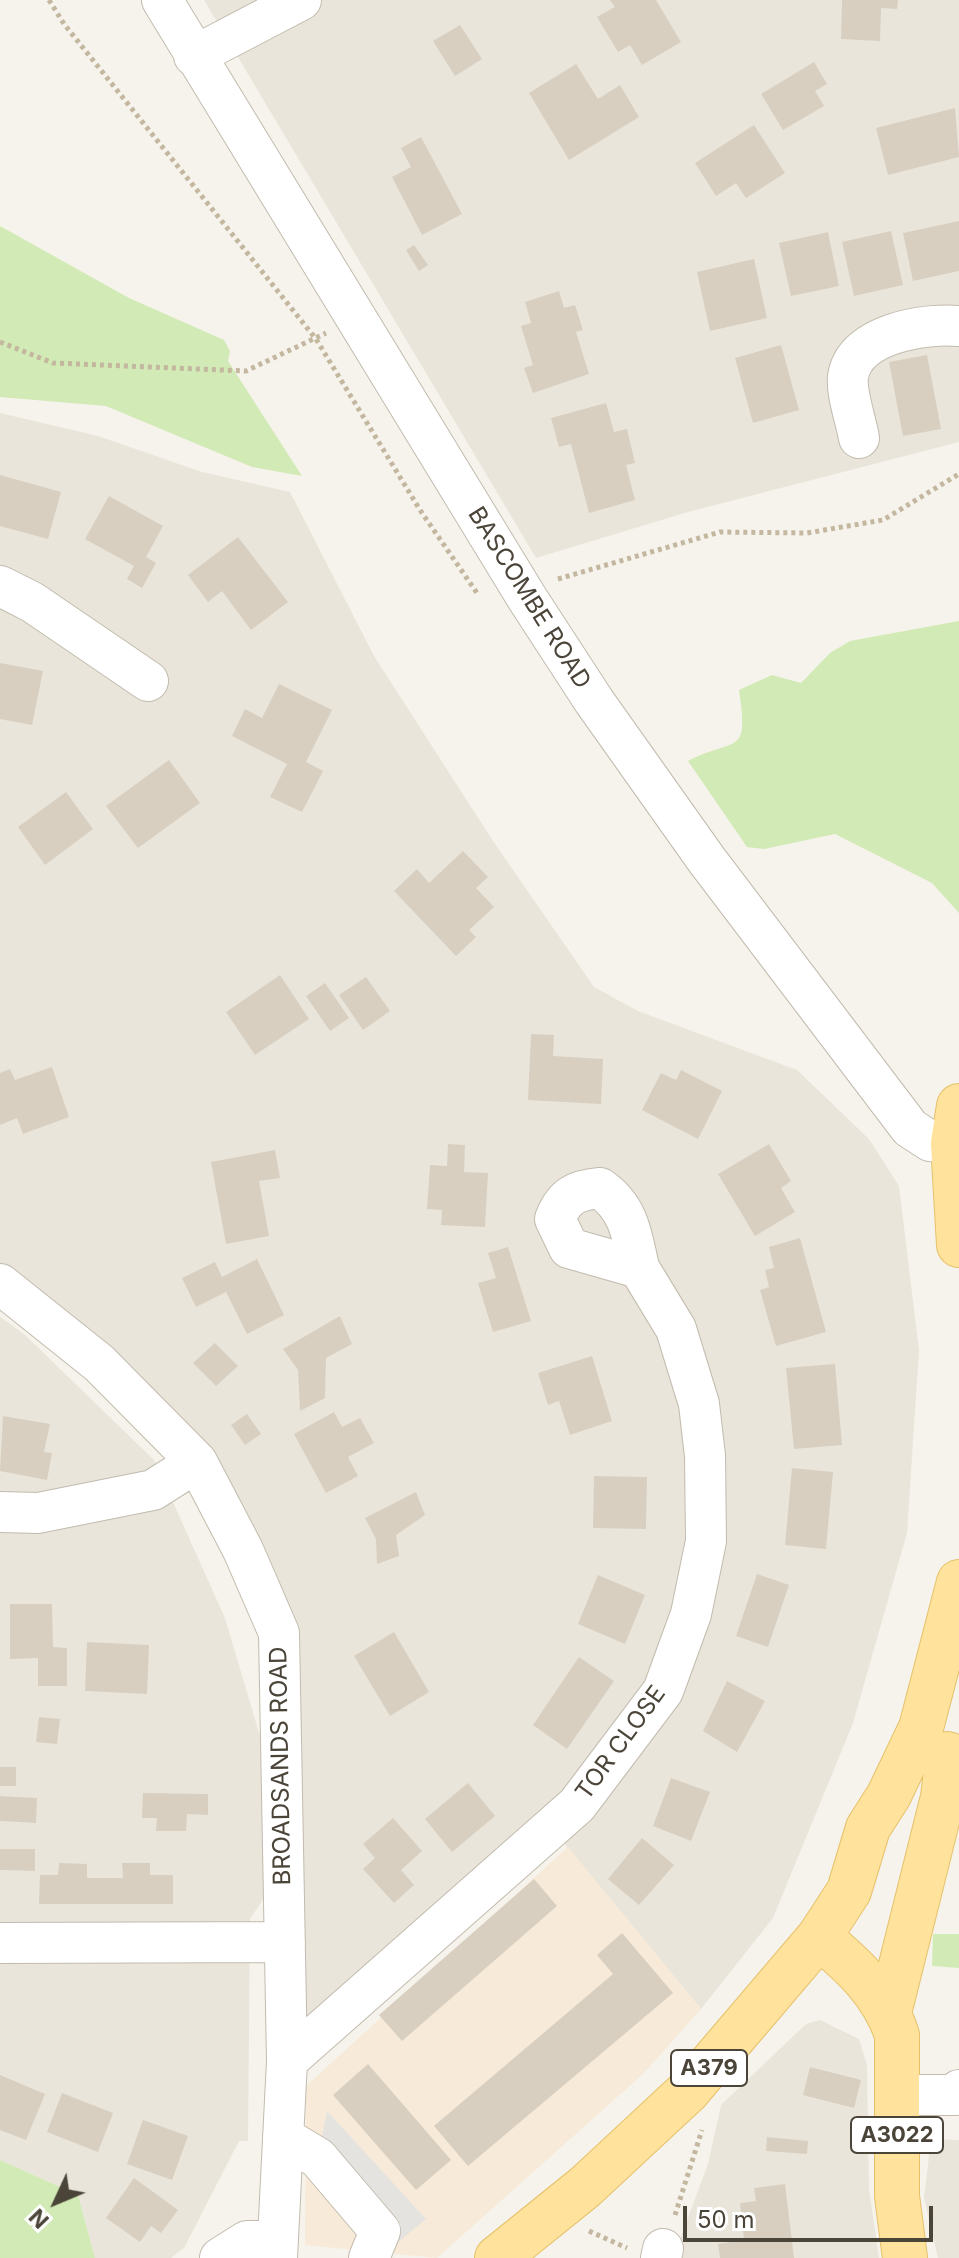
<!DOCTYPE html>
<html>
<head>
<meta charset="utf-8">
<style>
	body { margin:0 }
	#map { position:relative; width:959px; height:2258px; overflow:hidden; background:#f6f3ec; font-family:Inter,sans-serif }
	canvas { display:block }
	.north { position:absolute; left:16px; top:2162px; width:80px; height:80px; -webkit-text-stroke:6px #fff; paint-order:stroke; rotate:226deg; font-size:22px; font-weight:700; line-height:32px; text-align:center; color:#4b4439 }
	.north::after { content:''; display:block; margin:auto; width:28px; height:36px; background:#4b4439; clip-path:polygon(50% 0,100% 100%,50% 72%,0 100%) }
	.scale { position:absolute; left:683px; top:2206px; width:250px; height:36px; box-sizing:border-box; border:4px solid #4b4439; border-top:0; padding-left:10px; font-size:24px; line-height:28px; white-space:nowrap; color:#4b4439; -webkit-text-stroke:6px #fff; paint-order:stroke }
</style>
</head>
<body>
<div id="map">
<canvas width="959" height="2258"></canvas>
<div class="north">N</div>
<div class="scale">50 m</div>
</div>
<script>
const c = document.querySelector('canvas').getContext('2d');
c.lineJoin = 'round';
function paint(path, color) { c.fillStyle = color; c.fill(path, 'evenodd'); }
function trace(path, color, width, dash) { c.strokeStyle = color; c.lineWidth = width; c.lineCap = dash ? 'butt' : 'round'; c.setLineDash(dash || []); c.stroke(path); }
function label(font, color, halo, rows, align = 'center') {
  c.font = font + ' Inter,sans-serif'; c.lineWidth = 6; c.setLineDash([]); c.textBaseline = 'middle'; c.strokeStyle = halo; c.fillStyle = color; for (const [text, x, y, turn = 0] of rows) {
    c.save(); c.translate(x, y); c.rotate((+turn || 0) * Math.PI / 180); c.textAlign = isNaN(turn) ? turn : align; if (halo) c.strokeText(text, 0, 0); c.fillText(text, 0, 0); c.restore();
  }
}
paint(new Path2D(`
	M 204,0 L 959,0 L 959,442 L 688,512 L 536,558 Z
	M 0,413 L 98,436 L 202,472 L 290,492 L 374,656 L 493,841 L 594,987 L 638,1011 L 797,1070 L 869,1139 L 899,1186 L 919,1350 L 907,1533 L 853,1723 L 773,1918 L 701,2009 L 539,1813 L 302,2021 L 304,1907 L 294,1616 L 204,1447 L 91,1332 L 0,1264 Z
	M 0,1317 L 24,1334 L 154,1460 L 225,1618 L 267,1760 L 271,1870 L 262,1901 L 250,1919 L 248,2141 L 239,2141 L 184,2248 L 171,2258 L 95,2258 L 78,2195 L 0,2160 Z
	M 820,2020 L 859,2039 L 867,2065 L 869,2188 L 879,2258 L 673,2258 L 708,2164 L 721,2105 L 806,2024 Z
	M 931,2139 L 959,2140 L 959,2258 L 938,2258 L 924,2198 Z`), '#eae5da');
paint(new Path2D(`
	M 568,1847 L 701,2009 L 643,2074 L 437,2258 L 305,2245 L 306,2086 Z`), '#f7ead8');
paint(new Path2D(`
	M 0,226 L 129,298 L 224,340 L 230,351 L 228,361 L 302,476 L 252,467 L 106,406 L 0,397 Z
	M 959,621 L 959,913 L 932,883 L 835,834 L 764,849 L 747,847 L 688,761 C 737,736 749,758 739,690 L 772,675 L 801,683 L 830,653 L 850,641 Z
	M 933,1934 L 959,1934 L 959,1968 L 932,1966 Z
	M 0,2160 L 78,2195 L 95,2258 L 0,2258 Z`), '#d2eab5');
paint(new Path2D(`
	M 327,2111 L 426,2219 L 396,2244 L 318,2158 Z`), '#e5e3e0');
paint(new Path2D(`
	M 610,0 L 656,0 L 681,42 L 642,65 L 630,45 L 618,52 L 597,17 L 615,7 Z
	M 842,0 L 898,0 L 897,9 L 881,8 L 880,41 L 841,39 Z
	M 460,25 L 482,59 L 455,76 L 433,41 Z
	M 814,62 L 827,84 L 815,91 L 824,106 L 783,130 L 761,94 Z
	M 576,64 L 598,99 L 620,85 L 639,117 L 569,160 L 529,93 Z
	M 955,108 L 959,157 L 888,175 L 876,128 Z
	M 754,125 L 785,173 L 746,198 L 736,183 L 716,196 L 695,163 Z
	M 421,137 L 462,214 L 422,235 L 392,177 L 411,167 L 401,148 Z
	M 959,221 L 959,271 L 913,281 L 903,233 Z
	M 891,231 L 903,285 L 854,296 L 842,242 Z
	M 828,232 L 839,286 L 791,296 L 779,243 Z
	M 414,245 L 428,265 L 419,271 L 406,250 Z
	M 754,259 L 767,318 L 710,331 L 697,272 Z
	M 559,291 L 564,308 L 575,305 L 583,330 L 576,332 L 589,374 L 533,393 L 524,368 L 533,365 L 521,326 L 531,323 L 525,302 Z
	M 781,345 L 799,410 L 753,423 L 735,358 Z
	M 927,355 L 941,429 L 903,436 L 889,362 Z
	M 606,403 L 614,432 L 627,429 L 635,463 L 626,465 L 635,500 L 589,513 L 571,444 L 559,447 L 551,418 Z
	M 0,475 L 61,492 L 48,539 L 0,526 Z
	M 109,496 L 163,526 L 146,557 L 156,563 L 142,588 L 127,579 L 134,566 L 85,539 Z
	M 238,537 L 288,602 L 251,630 L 222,591 L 208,602 L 188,575 Z
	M 0,663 L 43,671 L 32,725 L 0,719 Z
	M 279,684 L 332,710 L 306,762 L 323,771 L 302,812 L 270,797 L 287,764 L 232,736 L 245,709 L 262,718 Z
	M 169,760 L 200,803 L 138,848 L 106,806 Z
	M 66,792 L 93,829 L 45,865 L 18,827 Z
	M 463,851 L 488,877 L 476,888 L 494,907 L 469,930 L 476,937 L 456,956 L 394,891 L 417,869 L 429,883 Z
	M 280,975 L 309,1019 L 255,1055 L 226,1012 Z
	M 366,977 L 390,1011 L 363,1030 L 339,995 Z
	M 325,983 L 349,1018 L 330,1031 L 306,996 Z
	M 531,1034 L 554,1035 L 553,1056 L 603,1059 L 601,1104 L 528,1100 Z
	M 52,1067 L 69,1117 L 23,1134 L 17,1118 L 0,1125 L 0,1073 L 10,1069 L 15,1080 Z
	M 681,1070 L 722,1091 L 698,1139 L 642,1110 L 661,1073 L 676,1080 Z
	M 448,1144 L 465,1145 L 464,1172 L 488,1173 L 485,1227 L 441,1225 L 442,1210 L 427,1209 L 430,1165 L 447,1166 Z
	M 769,1144 L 791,1181 L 781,1188 L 795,1212 L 755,1236 L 718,1174 Z
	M 275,1150 L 280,1178 L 259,1181 L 269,1236 L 226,1244 L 211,1162 Z
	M 800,1238 L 826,1332 L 776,1346 L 760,1290 L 769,1287 L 765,1270 L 774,1268 L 769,1247 Z
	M 508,1247 L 531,1321 L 493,1332 L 478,1283 L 496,1278 L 488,1253 Z
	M 257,1259 L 284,1315 L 247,1334 L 226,1292 L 196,1307 L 182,1278 L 215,1262 L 222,1277 Z
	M 340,1316 L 352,1344 L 326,1358 L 325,1398 L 300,1411 L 298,1370 L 283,1349 Z
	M 215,1343 L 238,1366 L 216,1386 L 193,1363 Z
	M 592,1356 L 612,1421 L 570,1435 L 559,1401 L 548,1405 L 538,1373 Z
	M 835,1364 L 842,1445 L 794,1449 L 786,1368 Z
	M 334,1412 L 342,1427 L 360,1418 L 374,1443 L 348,1457 L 358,1476 L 326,1493 L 294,1434 Z
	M 247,1414 L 261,1434 L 245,1445 L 231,1425 Z
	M 3,1416 L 50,1424 L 44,1452 L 52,1453 L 47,1480 L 0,1471 Z
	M 792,1468 L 833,1472 L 826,1549 L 785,1545 Z
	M 594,1476 L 647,1477 L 646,1529 L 593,1528 Z
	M 416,1492 L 425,1515 L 396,1535 L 399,1556 L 377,1564 L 376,1539 L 365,1518 Z
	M 757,1574 L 789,1585 L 768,1647 L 736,1636 Z
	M 598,1575 L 645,1595 L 625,1644 L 578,1624 Z
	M 10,1604 L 52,1604 L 53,1647 L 67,1648 L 67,1686 L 38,1686 L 38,1658 L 10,1659 Z
	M 394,1632 L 429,1692 L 390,1716 L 354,1656 Z
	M 87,1642 L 149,1645 L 147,1694 L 85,1691 Z
	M 579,1657 L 614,1681 L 567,1749 L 533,1725 Z
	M 727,1681 L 765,1701 L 737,1752 L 703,1731 Z
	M 39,1717 L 60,1719 L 57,1744 L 36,1742 Z
	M 0,1767 L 16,1767 L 16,1786 L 0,1786 Z
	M 671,1778 L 710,1792 L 691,1841 L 653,1826 Z
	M 468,1783 L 495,1816 L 452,1852 L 425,1819 Z
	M 143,1793 L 208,1794 L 208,1815 L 187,1814 L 186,1831 L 156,1831 L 157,1818 L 142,1818 Z
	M 0,1796 L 37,1798 L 36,1823 L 0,1821 Z
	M 393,1818 L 422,1851 L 401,1870 L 414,1885 L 394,1903 L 363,1869 L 375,1858 L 363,1844 Z
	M 642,1838 L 674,1865 L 639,1905 L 608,1879 Z
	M 0,1849 L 35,1849 L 35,1871 L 0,1870 Z
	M 59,1863 L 87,1864 L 87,1878 L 123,1878 L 122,1863 L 150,1863 L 150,1875 L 173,1875 L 173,1904 L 39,1904 L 40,1875 L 58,1875 Z
	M 534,1879 L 557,1906 L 402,2041 L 379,2015 Z
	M 622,1933 L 673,1993 L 468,2166 L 434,2126 L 613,1974 L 597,1955 Z
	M 368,2064 L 451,2160 L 416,2190 L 333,2095 Z
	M 810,2067 L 861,2080 L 854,2108 L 803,2095 Z
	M 0,2075 L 45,2094 L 26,2140 L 0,2130 Z
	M 62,2093 L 113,2113 L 98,2152 L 47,2132 Z
	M 143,2120 L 188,2136 L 172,2180 L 127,2164 Z
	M 767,2137 L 808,2141 L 807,2154 L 766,2151 Z
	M 134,2178 L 178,2210 L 161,2233 L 151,2226 L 140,2242 L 106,2218 Z
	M 785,2184 L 794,2258 L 720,2258 L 718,2244 L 744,2240 L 740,2203 L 756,2201 L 754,2188 Z`), '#d8cfc1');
const minor = new Path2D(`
	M 162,0 L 527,598 L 594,701 L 706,859 L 910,1128 L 930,1141 L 959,1144
	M 194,56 L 301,0
	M 859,438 C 856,420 846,394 848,377 C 854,333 926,323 959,326
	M 0,586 L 32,602 L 148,681
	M 0,1284 L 99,1363 L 197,1462 L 243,1550 L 279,1633 L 287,2061 L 277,2258
	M 0,1512 L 38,1513 L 153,1490 L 197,1462
	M 0,1943 L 285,1942
	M 287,2061 L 577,1805 L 663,1691 L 691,1614 L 706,1541 L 705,1456 L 699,1404 L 676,1329 L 639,1268 L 569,1248 L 555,1219 C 564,1196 576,1190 600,1188 C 629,1208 632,1235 639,1268
	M 898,2095 L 955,2095 L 959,2090
	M 283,2137 L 318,2158 L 380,2231 L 369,2258
	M 220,2258 L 247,2241 L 277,2241
	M 661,2258 L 663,2249`);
const major = new Path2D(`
	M 959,1106 L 953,1143 L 959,1245
	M 819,1937 C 853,1965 883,1992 897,2035 L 897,2196 L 905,2258
	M 889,2013 L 943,1797 L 948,1754
	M 497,2258 L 585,2187 L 687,2092 L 819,1937 L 849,1891 L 868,1828 L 889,1795 L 921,1728 L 959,1582`);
trace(minor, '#c2bbae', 42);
trace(major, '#e6c16a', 46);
trace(new Path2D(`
	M 49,0 L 64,24 L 316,339 L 420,510 L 477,593
	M 0,342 L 53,363 L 246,371 L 326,333
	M 558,579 L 720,532 L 807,533 L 883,520 L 959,474
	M 675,2215 L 702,2130
	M 589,2231 L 627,2248`), '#c4b79f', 5, [4, 4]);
trace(minor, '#fff', 40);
trace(major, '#ffe39c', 44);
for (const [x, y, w] of [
	[709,2068,76],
	[897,2135,92]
]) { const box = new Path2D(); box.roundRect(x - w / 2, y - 18, w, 36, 6); c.fillStyle = '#fff'; c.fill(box); trace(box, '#4b4439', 2); }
label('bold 22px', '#4b4439', null, [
	["A379",709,2068],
	["A3022",897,2135]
]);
label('24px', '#4b4439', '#fff', [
	["BASCOMBE ROAD",529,598,58],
	["TOR CLOSE",621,1743,-54],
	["BROADSANDS ROAD",281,1766,-91]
]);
</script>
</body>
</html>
